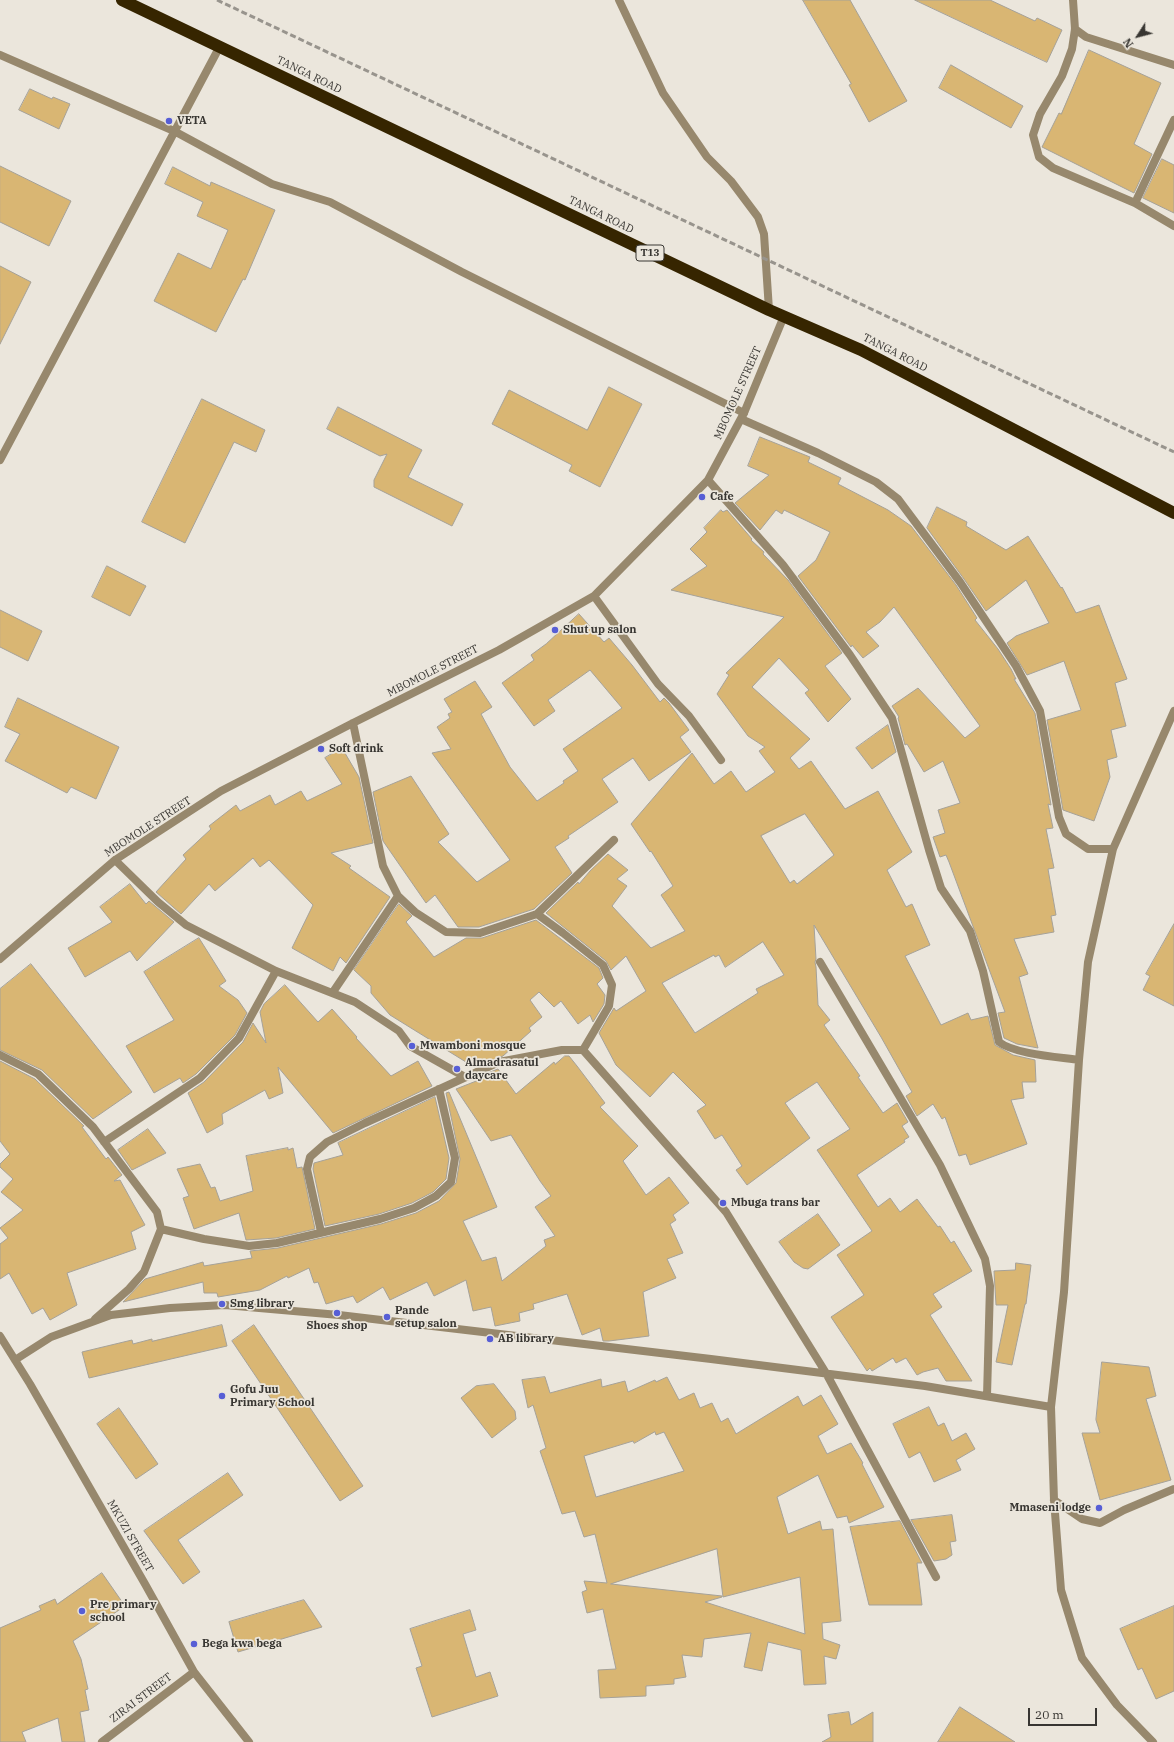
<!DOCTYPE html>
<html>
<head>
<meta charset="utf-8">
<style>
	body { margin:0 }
	#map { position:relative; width:1174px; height:1742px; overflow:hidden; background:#ebe6dc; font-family:"IBM Plex Serif",serif }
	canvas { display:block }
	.north { position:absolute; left:1118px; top:16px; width:40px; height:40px; -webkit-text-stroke:3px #ebe6dc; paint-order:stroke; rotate:234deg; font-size:11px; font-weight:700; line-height:16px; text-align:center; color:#383632 }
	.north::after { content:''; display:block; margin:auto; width:14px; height:18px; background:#383632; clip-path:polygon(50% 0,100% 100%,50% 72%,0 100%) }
	.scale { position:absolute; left:1028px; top:1708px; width:69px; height:18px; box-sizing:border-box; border:2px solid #383632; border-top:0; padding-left:5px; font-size:12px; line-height:14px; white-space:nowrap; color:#383632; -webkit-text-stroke:3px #ebe6dc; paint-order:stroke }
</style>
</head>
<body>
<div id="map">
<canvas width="1174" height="1742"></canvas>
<div class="north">N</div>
<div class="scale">20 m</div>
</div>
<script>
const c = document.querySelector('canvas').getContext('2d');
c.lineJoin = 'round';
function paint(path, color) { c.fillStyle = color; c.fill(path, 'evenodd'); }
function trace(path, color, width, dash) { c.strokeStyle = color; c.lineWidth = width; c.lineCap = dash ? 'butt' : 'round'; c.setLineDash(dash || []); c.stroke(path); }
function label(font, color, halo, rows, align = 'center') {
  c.font = font + ' "IBM Plex Serif",serif'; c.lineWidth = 3.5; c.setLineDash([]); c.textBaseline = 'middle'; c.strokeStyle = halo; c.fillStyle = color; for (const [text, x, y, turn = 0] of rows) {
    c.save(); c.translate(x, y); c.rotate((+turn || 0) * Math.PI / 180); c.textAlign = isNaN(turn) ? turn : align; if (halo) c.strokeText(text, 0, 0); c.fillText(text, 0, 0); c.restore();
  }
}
const building = new Path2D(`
	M 803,0 L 850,0 L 907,101 L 869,122 L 849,85 L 851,84 Z
	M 915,0 L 990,0 L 1035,21 L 1037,18 L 1062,30 L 1047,62 Z
	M 1089,50 L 1161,83 L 1134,144 L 1152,154 L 1134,193 L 1042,147 L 1059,113 L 1061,114 Z
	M 951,65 L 1023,106 L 1011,128 L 939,88 Z
	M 30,89 L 52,99 L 53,97 L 70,104 L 59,129 L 19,110 Z
	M 1162,159 L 1174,165 L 1174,213 L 1143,198 Z
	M 0,166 L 71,201 L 49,246 L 0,222 Z
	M 173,167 L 210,186 L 211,182 L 275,210 L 245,280 L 243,279 L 216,332 L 154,301 L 178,253 L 211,269 L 228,230 L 197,216 L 203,202 L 165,184 Z
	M 0,266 L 31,282 L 0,344 Z
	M 609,387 L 642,404 L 600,487 L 569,471 L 572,465 L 492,424 L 509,390 L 587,430 Z
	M 202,399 L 265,430 L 256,452 L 234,442 L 185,543 L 142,522 Z
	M 338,407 L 422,450 L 408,477 L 463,504 L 452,526 L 374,487 L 374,480 L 387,454 L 380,456 L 327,429 Z
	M 760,437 L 810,457 L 808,462 L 841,478 L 838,484 L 888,510 L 911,526 L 956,585 L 977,618 L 975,620 L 998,649 L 1011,669 L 1016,679 L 1014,679 L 1035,713 L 1051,805 L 1048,804 L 1053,828 L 1046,829 L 1054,868 L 1048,869 L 1056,915 L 1051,916 L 1054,932 L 1014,939 L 1028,974 L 1019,977 L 1038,1048 L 1017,1044 L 1004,1038 L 998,1013 L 1005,1012 L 949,862 L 946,855 L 940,857 L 933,837 L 945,833 L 938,810 L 960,803 L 943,761 L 924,772 L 907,744 L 905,745 L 898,718 L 899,717 L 892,706 L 918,688 L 965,738 L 980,726 L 894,607 L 880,622 L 866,632 L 879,646 L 863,658 L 852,645 L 851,647 L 798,576 L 816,560 L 830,532 L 784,510 L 782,514 L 776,510 L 760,530 L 735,503 L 769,475 L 748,466 Z
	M 937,507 L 967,522 L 966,526 L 1006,550 L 1028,536 L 1061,588 L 1062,587 L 1076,613 L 1099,605 L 1127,679 L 1115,683 L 1126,726 L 1111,730 L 1117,757 L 1107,760 L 1110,777 L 1094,821 L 1063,810 L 1047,720 L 1081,710 L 1064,661 L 1027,675 L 1007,643 L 1016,636 L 1049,623 L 1026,580 L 986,611 L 964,579 L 927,528 Z
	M 721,510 L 723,512 L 727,510 L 752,539 L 751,540 L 764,552 L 763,554 L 788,580 L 842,653 L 825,666 L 851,699 L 828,722 L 805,693 L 809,690 L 779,658 L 752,687 L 810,739 L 790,758 L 799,769 L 811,761 L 845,809 L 878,791 L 912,852 L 887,870 L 906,907 L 912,904 L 930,945 L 905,956 L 941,1025 L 968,1013 L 971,1020 L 988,1016 L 995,1045 L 1013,1055 L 1035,1060 L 1036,1082 L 1022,1082 L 1024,1098 L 1011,1100 L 1027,1144 L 970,1165 L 966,1154 L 959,1156 L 945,1117 L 942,1119 L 933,1104 L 917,1116 L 906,1096 L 912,1092 L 881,1037 L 814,925 L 816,959 L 815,962 L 816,967 L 818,1005 L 830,1020 L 824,1025 L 860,1076 L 858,1077 L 883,1113 L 897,1103 L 908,1122 L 902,1126 L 909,1137 L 904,1140 L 905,1142 L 857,1175 L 878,1207 L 890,1198 L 900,1212 L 917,1199 L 938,1227 L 940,1226 L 951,1243 L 954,1241 L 972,1271 L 933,1294 L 942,1307 L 930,1315 L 972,1381 L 946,1381 L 938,1368 L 923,1372 L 917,1375 L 906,1358 L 896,1363 L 893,1358 L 872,1371 L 870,1368 L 867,1371 L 831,1317 L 864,1295 L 837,1255 L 872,1231 L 817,1150 L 850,1129 L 817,1082 L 785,1103 L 810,1138 L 747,1185 L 736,1170 L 742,1166 L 722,1135 L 715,1139 L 697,1111 L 706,1105 L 673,1072 L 650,1097 L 616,1065 L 599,1033 L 614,1008 L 616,1011 L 646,991 L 626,956 L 611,970 L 606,961 L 546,913 L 578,882 L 579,884 L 590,871 L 608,854 L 628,870 L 617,879 L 627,886 L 612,906 L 651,948 L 685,931 L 661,895 L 673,886 L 651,851 L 650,852 L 631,824 L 692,753 L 714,784 L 731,771 L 746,792 L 775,772 L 759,751 L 765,747 L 748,736 L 717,694 L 729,675 L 726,673 L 784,617 L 671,590 L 707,566 L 690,549 L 707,532 L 704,528 ZM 805,814 L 834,855 L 797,884 L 794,880 L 790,883 L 761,836 ZM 763,942 L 784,975 L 756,989 L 758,993 L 695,1033 L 662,983 L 714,955 L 715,957 L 719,955 L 725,967 Z
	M 107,566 L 146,586 L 130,616 L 92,597 Z
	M 0,610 L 42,631 L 28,661 L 0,647 Z
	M 579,614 L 604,642 L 609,638 L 632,665 L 660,702 L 664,698 L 669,703 L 689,730 L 680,737 L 691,752 L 649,781 L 633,758 L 602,779 L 618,802 L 568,836 L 569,838 L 555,847 L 572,873 L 534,909 L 479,927 L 458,927 L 435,895 L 426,903 L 383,841 L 373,792 L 411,776 L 449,834 L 438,842 L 477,882 L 510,860 L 432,753 L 451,749 L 437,727 L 450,718 L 448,714 L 452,712 L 444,699 L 475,681 L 492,707 L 481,714 L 510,767 L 537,801 L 564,783 L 563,781 L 578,771 L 563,749 L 622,708 L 590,670 L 548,700 L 555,711 L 534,726 L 502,683 L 534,660 L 531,655 L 546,644 Z
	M 18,698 L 119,747 L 96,799 L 71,787 L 67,793 L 5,761 L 20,734 L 5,727 Z
	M 888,725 L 896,752 L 872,769 L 856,748 Z
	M 342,748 L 359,777 L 373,843 L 331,853 L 351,866 L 349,868 L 390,897 L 346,963 L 340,957 L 333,971 L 292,948 L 313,905 L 269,860 L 260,867 L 253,858 L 215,891 L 209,884 L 181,914 L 156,892 L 186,859 L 183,855 L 211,829 L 209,826 L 236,805 L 240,811 L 270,795 L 275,805 L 301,791 L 307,801 L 342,784 L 325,758 Z
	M 130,884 L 146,904 L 149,901 L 174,922 L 137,961 L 130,951 L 85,977 L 68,948 L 112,922 L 100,907 Z
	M 399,904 L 412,916 L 406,922 L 434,957 L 466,938 L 482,938 L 536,920 L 599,968 L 603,978 L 597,984 L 605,995 L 604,1004 L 593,1022 L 590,1015 L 578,1024 L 561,1001 L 554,1007 L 539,992 L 530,1000 L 542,1017 L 529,1028 L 531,1031 L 503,1056 L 474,1067 L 390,1015 L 371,993 L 371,986 L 354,970 Z
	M 1174,924 L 1174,1006 L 1143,990 L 1150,976 L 1146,974 Z
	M 199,938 L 226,981 L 219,986 L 238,1000 L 247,1013 L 235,1035 L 196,1074 L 183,1083 L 180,1078 L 154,1093 L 126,1046 L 174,1020 L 144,972 Z
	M 31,964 L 132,1092 L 93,1119 L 42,1070 L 0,1050 L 0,989 Z
	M 285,985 L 318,1022 L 332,1009 L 357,1037 L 356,1038 L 391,1076 L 418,1061 L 432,1086 L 333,1133 L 278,1067 L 283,1093 L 269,1099 L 265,1090 L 222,1114 L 223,1124 L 207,1133 L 188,1093 L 204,1082 L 243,1042 L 253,1023 L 266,1043 L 260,1012 L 264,1004 Z
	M 565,1056 L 569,1056 L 577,1066 L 605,1103 L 600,1107 L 638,1146 L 623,1161 L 646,1195 L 669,1177 L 689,1203 L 673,1215 L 676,1220 L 670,1224 L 683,1253 L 667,1259 L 676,1278 L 643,1292 L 649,1336 L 609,1341 L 603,1341 L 600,1328 L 582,1335 L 567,1294 L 533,1304 L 534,1309 L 519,1313 L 520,1321 L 495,1326 L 491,1307 L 473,1311 L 466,1280 L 434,1296 L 427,1282 L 390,1300 L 383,1287 L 357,1303 L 353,1296 L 326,1304 L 318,1282 L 314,1283 L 309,1268 L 288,1278 L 287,1276 L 260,1290 L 218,1297 L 217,1293 L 204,1293 L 203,1282 L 123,1302 L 145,1279 L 203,1262 L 204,1266 L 252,1258 L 250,1251 L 278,1248 L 381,1224 L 416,1213 L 439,1201 L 456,1183 L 460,1159 L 446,1093 L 449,1092 L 497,1207 L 463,1221 L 482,1261 L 496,1257 L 502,1281 L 546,1246 L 544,1240 L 555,1236 L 535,1207 L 551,1196 L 540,1181 L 511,1135 L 491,1141 L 456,1089 L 489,1076 L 485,1074 L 498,1069 L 516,1094 L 554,1062 L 555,1064 Z
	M 0,1061 L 35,1079 L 84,1126 L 82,1127 L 106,1159 L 108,1157 L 122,1175 L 114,1181 L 120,1180 L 145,1225 L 131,1232 L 136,1249 L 67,1273 L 77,1305 L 50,1320 L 43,1308 L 32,1314 L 9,1273 L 0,1279 L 0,1244 L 8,1238 L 0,1228 L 23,1210 L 1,1192 L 13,1179 L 0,1167 L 0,1164 L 10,1154 L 0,1141 Z
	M 435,1097 L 449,1158 L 446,1179 L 433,1192 L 412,1203 L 379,1214 L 325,1226 L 313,1169 L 314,1163 L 343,1155 L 338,1143 Z
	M 148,1129 L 166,1153 L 132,1170 L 118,1150 Z
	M 288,1148 L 288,1150 L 293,1148 L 297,1168 L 302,1167 L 315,1229 L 276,1238 L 246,1240 L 239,1213 L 194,1229 L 183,1198 L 189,1196 L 177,1169 L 200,1164 L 211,1188 L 215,1187 L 220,1201 L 253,1191 L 246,1156 Z
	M 818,1214 L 840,1245 L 808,1269 L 803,1268 L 794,1262 L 779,1242 Z
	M 1016,1263 L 1031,1265 L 1026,1304 L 1025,1304 L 1012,1365 L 996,1362 L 1008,1305 L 996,1305 L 994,1271 L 1015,1270 Z
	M 222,1325 L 227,1346 L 89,1378 L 82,1352 L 132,1340 L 133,1344 L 152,1339 L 152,1341 Z
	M 254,1325 L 363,1486 L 340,1501 L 232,1341 Z
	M 1102,1362 L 1149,1367 L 1156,1396 L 1146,1399 L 1171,1480 L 1100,1500 L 1082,1433 L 1100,1433 L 1096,1420 Z
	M 545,1377 L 550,1393 L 601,1379 L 602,1387 L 625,1381 L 628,1392 L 655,1380 L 656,1382 L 667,1377 L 679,1400 L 694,1393 L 700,1408 L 712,1403 L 721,1422 L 728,1418 L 736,1434 L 798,1396 L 803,1406 L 821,1395 L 838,1424 L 818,1436 L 827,1454 L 851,1443 L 863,1463 L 862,1464 L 884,1507 L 849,1523 L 847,1516 L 837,1518 L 818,1475 L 777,1497 L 788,1534 L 820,1521 L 822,1530 L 833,1529 L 841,1621 L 822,1623 L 823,1639 L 840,1645 L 836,1659 L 824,1656 L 826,1684 L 804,1685 L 801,1650 L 768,1642 L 762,1671 L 744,1667 L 751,1633 L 704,1639 L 702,1657 L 682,1655 L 686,1677 L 674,1679 L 674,1684 L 646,1686 L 646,1696 L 600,1698 L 598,1670 L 616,1669 L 603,1609 L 587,1613 L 582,1592 L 587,1590 L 584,1581 L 607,1583 L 595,1534 L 584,1537 L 575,1511 L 562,1514 L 540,1451 L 546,1448 L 533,1405 L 528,1408 L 522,1380 ZM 655,1432 L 656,1435 L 664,1432 L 684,1471 L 596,1497 L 584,1456 L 633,1441 L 634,1443 ZM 717,1549 L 723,1597 L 800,1577 L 805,1634 L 705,1602 L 722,1597 L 722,1596 L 611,1584 Z
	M 494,1384 L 515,1411 L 516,1419 L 492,1438 L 461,1398 L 476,1386 Z
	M 929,1407 L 938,1426 L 944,1423 L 952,1441 L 966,1433 L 975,1449 L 956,1460 L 961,1470 L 934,1482 L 920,1452 L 909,1458 L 893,1424 Z
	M 119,1408 L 158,1464 L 136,1479 L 97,1424 Z
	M 228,1473 L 243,1495 L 178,1540 L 200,1572 L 183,1584 L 144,1531 Z
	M 952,1515 L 956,1541 L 950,1542 L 952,1555 L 946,1559 L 934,1561 L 911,1520 Z
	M 900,1521 L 922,1563 L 917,1563 L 922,1605 L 869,1605 L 850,1527 Z
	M 102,1573 L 125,1606 L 73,1641 L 81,1659 L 88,1689 L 85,1690 L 89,1710 L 80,1712 L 85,1742 L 62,1742 L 58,1718 L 22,1732 L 26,1742 L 0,1742 L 0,1628 L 41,1610 L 39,1606 L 55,1599 L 57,1604 Z
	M 304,1600 L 322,1627 L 238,1652 L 229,1622 Z
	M 1174,1606 L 1174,1691 L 1156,1699 L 1142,1668 L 1138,1670 L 1120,1629 Z
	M 470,1610 L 476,1630 L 463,1634 L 476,1677 L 490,1672 L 498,1696 L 432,1717 L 416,1668 L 422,1666 L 410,1629 Z
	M 960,1707 L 1015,1742 L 938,1742 Z
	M 849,1712 L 851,1725 L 873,1712 L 873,1742 L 822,1742 L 831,1737 L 828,1715 Z`);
paint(building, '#d9b673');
trace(building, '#a5a198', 1);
trace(new Path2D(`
	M 619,0 L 663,93 L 707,157 L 731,181 L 758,217 L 764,234 L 769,310
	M 1073,0 L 1075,29 L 1072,49 L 1062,76 L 1040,114 L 1033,135 L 1039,157 L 1053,168 L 1135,203 L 1174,226
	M 1075,29 L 1086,37 L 1174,65
	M 0,55 L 174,131 L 272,184 L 330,202 L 462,272 L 744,413
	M 1135,203 L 1174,120
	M 0,460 L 220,46`), '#97886d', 8);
trace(new Path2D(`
	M 741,419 L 818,453 L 876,482 L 898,499 L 960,582 L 1016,666 L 1040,711 L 1059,817 L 1066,834 L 1088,849 L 1113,849
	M 708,480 L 783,565 L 850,655 L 892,718 L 929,850 L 941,888 L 970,931 L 983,971 L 999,1042 C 1014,1054 1058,1057 1079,1060
	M 594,596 L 658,684 L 689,716 L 721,760
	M 353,723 L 383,866 L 398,896 L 415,912 L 446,932 L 480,933 L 537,914 L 614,840
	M 115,860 L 158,902 L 186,925 L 276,971 L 355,1002 L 399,1031 L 410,1046 L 465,1077
	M 537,914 L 563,933 L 603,965 L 612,985 L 609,1006 L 583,1050
	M 0,959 L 115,860 L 221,791 L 353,723 L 499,650 L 594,596 L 708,480 L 744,413 L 784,316
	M 820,962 L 940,1165 L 985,1259 L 990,1286 L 987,1396
	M 333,992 L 398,896
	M 0,1055 L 38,1074 L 93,1127 L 157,1212 L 161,1229 L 144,1272 L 129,1289 L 95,1319
	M 104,1142 L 200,1078 L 239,1038 L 276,971
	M 161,1229 L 204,1239 L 249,1246 L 277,1243 L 380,1219 L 414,1208 L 436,1196 L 451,1182 L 455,1158 L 439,1089
	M 321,1232 L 307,1169 L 310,1157 L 327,1142 L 365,1123 L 499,1062 L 562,1050 L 583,1050 L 726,1212 L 826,1373 L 936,1577
	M 0,1336 L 30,1384 L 145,1584 L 194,1672 L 249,1742
	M 15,1360 L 51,1337 L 111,1315 L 170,1308 L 225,1305 L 339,1315 L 711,1359 L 925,1386 L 1051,1407
	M 1054,1500 L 1082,1519 L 1100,1523 L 1124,1510 L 1174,1489
	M 102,1742 L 194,1672
	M 1153,1742 L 1117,1705 L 1082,1658 L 1061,1590 L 1054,1500 L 1051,1407 L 1064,1292 L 1079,1060 L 1088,962 L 1113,849 L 1174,711`), '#97886d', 8);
trace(new Path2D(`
	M 122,0 L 769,310 L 861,350 L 1174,513`), '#362500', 12);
trace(new Path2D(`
	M 217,0 L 1174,452`), '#98948d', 3, [6, 3]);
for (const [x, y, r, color] of [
	[169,121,4,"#575ed5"],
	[702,497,4,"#575ed5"],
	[555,630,4,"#575ed5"],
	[321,749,4,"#575ed5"],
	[412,1046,4,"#575ed5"],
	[457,1069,4,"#575ed5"],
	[723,1203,4,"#575ed5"],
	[222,1304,4,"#575ed5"],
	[337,1313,4,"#575ed5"],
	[387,1317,4,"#575ed5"],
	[490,1339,4,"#575ed5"],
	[222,1396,4,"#575ed5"],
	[1099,1508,4,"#575ed5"],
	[82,1611,4,"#575ed5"],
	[194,1644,4,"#575ed5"]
]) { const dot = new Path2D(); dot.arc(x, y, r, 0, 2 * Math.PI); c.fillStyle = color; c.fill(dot); trace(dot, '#ebe6dc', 1.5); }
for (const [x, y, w] of [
	[650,253,28]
]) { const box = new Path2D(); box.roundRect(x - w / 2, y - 8, w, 16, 3); c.fillStyle = '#ebe6dc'; c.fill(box); trace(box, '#383632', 1); }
label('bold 10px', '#383632', null, [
	["T13",650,253]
]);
label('11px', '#383632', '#ebe6dc', [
	["TANGA ROAD",309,75,26],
	["TANGA ROAD",601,215,26],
	["TANGA ROAD",895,353,27],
	["MBOMOLE STREET",738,393,-66],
	["MBOMOLE STREET",433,671,-27],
	["MBOMOLE STREET",148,827,-33],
	["MKUZI STREET",130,1536,60],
	["ZIRAI STREET",141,1698,-37]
]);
label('bold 11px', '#383632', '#ebe6dc', [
	["VETA",177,121],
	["Cafe",710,497],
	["Shut up salon",563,630],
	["Soft drink",329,749],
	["Mwamboni mosque",420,1046],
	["Almadrasatul",465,1063],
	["daycare",465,1076],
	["Mbuga trans bar",731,1203],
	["Smg library",230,1304],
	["Pande",395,1311],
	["setup salon",395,1324],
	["Shoes shop",337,1326,"center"],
	["AB library",498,1339],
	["Gofu Juu",230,1390],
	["Primary School",230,1403],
	["Mmaseni lodge",1091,1508,"right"],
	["Pre primary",90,1605],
	["school",90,1618],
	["Bega kwa bega",202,1644]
], 'left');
</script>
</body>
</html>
